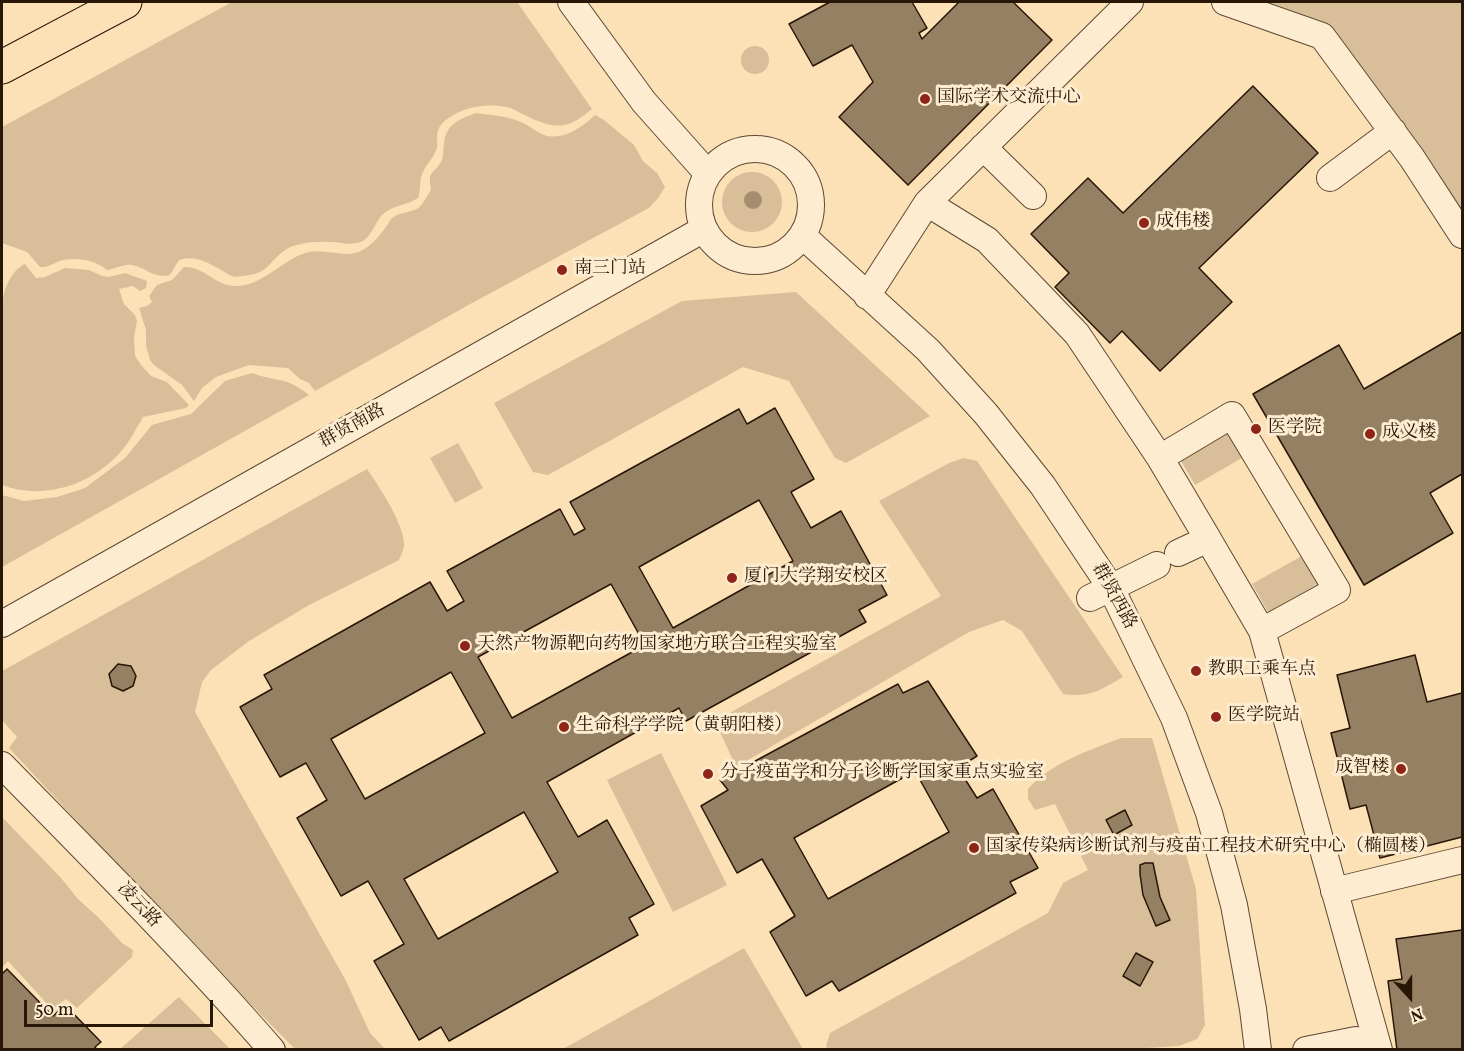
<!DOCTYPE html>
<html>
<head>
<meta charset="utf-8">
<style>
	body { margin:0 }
	#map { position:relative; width:1464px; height:1051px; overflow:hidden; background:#fce1b7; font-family:Vollkorn,serif }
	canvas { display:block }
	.frame { position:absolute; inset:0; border:3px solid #281607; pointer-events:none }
	.north { position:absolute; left:1380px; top:967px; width:60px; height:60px; -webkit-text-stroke:4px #fdecd0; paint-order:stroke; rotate:159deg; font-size:16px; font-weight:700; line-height:24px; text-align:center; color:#281607 }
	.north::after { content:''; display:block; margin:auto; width:21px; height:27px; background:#281607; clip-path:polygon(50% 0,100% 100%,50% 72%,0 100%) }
	.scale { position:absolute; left:24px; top:1000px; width:189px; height:27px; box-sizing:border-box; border:3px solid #281607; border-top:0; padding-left:8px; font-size:18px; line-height:21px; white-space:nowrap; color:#281607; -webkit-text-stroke:4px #fdecd0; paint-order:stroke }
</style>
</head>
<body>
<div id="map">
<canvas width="1464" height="1051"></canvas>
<div class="frame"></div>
<div class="north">N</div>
<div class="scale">50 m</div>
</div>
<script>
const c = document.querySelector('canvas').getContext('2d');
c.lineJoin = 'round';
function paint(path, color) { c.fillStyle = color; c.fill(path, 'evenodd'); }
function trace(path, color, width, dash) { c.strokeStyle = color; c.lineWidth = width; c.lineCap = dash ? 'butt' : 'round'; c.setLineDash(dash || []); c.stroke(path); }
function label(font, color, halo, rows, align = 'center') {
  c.font = font + ' Vollkorn,"Noto Serif SC",serif'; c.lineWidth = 6; c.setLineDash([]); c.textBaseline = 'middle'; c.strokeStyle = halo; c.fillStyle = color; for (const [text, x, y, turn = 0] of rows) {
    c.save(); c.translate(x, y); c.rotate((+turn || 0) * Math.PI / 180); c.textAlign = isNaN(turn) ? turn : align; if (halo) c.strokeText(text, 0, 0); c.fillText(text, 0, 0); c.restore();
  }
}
paint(new Path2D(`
	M 232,2 L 517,2 L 592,109 C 584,115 574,124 564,125 C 549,128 530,118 517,111 C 502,102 473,105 459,112 C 451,116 441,122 438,130 C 436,136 438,143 437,148 C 434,158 427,163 423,172 C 419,180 421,190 418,198 C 406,206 391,205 381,216 C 374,225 370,241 357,243 C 347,245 340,242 330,242 C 318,241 305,242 293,246 C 280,251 275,260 265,269 C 257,275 243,276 234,277 C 215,268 200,253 179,260 L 170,275 C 152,279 148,268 132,265 C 123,264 115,269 107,270 C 96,260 77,257 63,260 C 54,262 50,268 40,267 L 27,252 L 2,243 L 2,127 Z
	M 1257,2 L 1462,2 L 1462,216 L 1320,20 Z
	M741 60a14 14 0 1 1 28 0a14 14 0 1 1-28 0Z
	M 476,113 C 491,115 509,116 523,123 C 530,126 536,132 544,135 C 563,141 581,128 595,115 L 604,120 L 634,145 L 643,161 L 657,173 L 665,187 L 658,198 L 649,208 L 472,303 L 315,391 L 309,383 L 300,379 L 288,368 L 249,365 L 216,377 L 202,388 L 194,401 L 182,385 L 154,365 L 150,360 L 146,346 L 146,330 L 139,308 L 147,306 L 152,302 L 149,296 L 157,285 L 172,280 L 184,267 C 206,267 215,286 235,286 C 259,287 279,264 300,255 C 320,246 338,257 355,253 C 368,250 379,237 386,227 C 387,226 391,219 391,219 C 398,212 409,213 417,209 C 423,205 427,196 431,190 C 428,169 432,176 441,162 C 444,156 443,149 444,143 C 446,124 460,119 476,113 Z
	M722 202a30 30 0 1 1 60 0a30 30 0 1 1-60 0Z
	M 25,264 L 36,278 L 45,277 L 65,268 L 89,270 L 102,276 L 109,277 L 125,273 L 147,281 L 146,288 L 140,291 L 133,286 L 119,289 L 124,304 L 135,315 L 137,321 L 134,337 L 135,356 L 141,365 L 151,376 L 167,382 L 189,405 L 186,408 L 143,417 C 141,422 138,425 136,429 C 112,477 53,504 2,485 L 2,305 C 3,291 11,270 25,264 Z
	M 796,292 L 930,416 L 846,463 L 835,458 L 789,381 L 743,367 L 548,475 L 533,472 L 494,403 L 682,301 Z
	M 252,373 C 275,382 286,376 309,395 L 2,567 L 2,495 L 24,501 L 57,497 L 85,488 L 125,458 L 152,425 L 191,414 L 225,381 Z
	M 1232,424 L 1249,454 L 1195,485 L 1177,454 Z
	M 458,443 L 483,488 L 455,503 L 430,458 Z
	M 964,458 L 977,461 L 1123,677 C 1101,690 1089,698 1063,694 L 1022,631 L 1003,620 L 969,632 L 736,767 L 715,721 L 941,596 L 879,501 L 949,463 Z
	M 367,469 C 380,488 401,519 404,542 C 405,548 401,555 399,560 L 309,605 L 249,641 L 211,670 L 202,682 L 195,712 L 346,981 L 370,1033 L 385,1049 L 295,1049 L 195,948 L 9,748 L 17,737 L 2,720 L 2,671 Z
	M 1307,553 L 1324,584 L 1270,615 L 1252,584 Z
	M 1121,738 L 1152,738 L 1196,889 L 1205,1025 L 1197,1039 L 1179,1046 L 1112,1050 L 828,1050 L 826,1046 L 830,1033 L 1048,913 L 1063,883 L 1088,870 L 1055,804 L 1035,810 L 1028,799 L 1028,789 C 1051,763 1090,750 1121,738 Z
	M 661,753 L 727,885 L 673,912 L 607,780 Z
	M 2,817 L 61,878 L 78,899 L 99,918 L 122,943 L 133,950 L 132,957 L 77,1008 L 66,999 L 52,1009 L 8,961 L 2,967 Z
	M 744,948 L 803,1049 L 563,1049 Z
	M 179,997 L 230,1049 L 120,1049 Z`), '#d8be99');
const building = new Path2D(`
	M 830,2 L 912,2 L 927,28 L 919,33 L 922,39 L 959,2 L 1013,2 L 1052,40 L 908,185 L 839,117 L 873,82 L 852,45 L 813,66 L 789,24 Z
	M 1253,86 L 1318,153 L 1199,268 L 1232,302 L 1160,371 L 1122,331 L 1110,343 L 1055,287 L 1069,273 L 1031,234 L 1088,178 L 1123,213 Z
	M 1462,332 L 1462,474 L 1430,493 L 1453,533 L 1364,585 L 1253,394 L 1339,345 L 1364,389 Z
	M 775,408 L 814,479 L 791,492 L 811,528 L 841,511 L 887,595 L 859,610 L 866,622 L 686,721 L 679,708 L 547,782 L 578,837 L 607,820 L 654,904 L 629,918 L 638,935 L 449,1041 L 441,1027 L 419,1040 L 374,961 L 404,944 L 368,881 L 341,896 L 297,818 L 327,800 L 306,763 L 280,777 L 240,707 L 272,689 L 264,675 L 430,582 L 447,611 L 464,601 L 447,571 L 560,509 L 574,535 L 585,529 L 570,502 L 739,409 L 747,424 ZM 759,500 L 793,561 L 673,628 L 639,567 ZM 611,584 L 645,645 L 512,718 L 478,657 ZM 451,672 L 485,733 L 365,799 L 331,739 ZM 524,812 L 558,872 L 438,939 L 404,879 Z
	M 1415,655 L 1427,702 L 1462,693 L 1462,837 L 1380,858 L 1366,805 L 1350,809 L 1331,733 L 1350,728 L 1337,675 Z
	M 118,664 L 131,666 L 136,676 L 133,686 L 123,691 L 112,686 L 109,674 Z
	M 928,681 L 977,756 L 958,768 L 977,798 L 993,789 L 1038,868 L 1010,882 L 1016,893 L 839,991 L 832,981 L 806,996 L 770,932 L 795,916 L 762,859 L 737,873 L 701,806 L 728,790 L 720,780 L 898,684 L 903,693 ZM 915,771 L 949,832 L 828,899 L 794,838 Z
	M 1125,810 L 1132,825 L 1114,835 L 1106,820 Z
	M 1145,863 L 1153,863 L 1160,897 L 1170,920 L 1156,926 L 1143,895 L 1140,874 L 1140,865 Z
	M 1462,930 L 1462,1050 L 1397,1050 L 1388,981 L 1402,979 L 1396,939 Z
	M 1136,953 L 1153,962 L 1140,986 L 1123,976 Z
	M 7,969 L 53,1016 L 65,1005 L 101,1042 L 95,1047 L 97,1050 L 2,1050 L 2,974 Z`);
paint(building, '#968063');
trace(building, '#281607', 1.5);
const minor = new Path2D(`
	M 571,2 L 644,102 L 708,174
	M 1225,2 L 1322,36 L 1412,158 L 1462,235
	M 983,147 L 1033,196
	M699 205a56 56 0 1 1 112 0a56 56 0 1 1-112 0Z
	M 1330,178 L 1393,131
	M 927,203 L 987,240 L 1077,334 L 1160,458 L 1208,539 L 1178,553
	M 803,236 L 928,350 L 986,414 L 1043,486 L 1111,588 L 1174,718 L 1209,813 L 1234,905 L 1253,1009 L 1258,1050
	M 867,296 L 927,203 L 1130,2
	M 1160,458 L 1232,415 L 1337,590 L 1262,631 L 1208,539
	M 1090,598 L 1157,565
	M 2,624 L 704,229
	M 1262,631 L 1379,1050
	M 2,765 C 93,858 186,951 272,1050
	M 1334,891 L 1462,860
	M 1306,1050 L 1356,1040 L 1372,1050`);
const major = new Path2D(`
	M 2,67 L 125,2`);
trace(minor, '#5d4933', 28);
trace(major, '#281607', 35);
trace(minor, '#fdecd0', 26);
trace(major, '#fce1b7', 33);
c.fillStyle = '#a58d6e';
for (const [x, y] of [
	[753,200]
]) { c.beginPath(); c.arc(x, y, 9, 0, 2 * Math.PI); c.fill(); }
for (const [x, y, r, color] of [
	[925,99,6,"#8f2418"],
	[1144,223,6,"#8f2418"],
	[562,270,6,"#8f2418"],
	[1256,429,6,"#8f2418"],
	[1370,434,6,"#8f2418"],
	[732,578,6,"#8f2418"],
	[465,646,6,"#8f2418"],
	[1196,671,6,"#8f2418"],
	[1216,717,6,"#8f2418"],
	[564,727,6,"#8f2418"],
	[1401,769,6,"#8f2418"],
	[708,774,6,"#8f2418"],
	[974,848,6,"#8f2418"]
]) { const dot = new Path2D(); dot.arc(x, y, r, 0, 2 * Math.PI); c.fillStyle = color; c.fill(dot); trace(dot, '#fdecd0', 2); }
label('18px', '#281607', '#fdecd0', [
	["国际学术交流中心",937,99],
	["成伟楼",1156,223],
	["南三门站",574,270],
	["医学院",1268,429],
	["成义楼",1382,434],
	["厦门大学翔安校区",744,578],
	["天然产物源靶向药物国家地方联合工程实验室",477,646],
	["教职工乘车点",1208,671],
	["医学院站",1228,717],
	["生命科学学院（黄朝阳楼）",576,727],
	["成智楼",1389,769,"right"],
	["分子疫苗学和分子诊断学国家重点实验室",720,774],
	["国家传染病诊断试剂与疫苗工程技术研究中心（椭圆楼）",986,848]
], 'left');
label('18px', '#281607', '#fdecd0', [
	["群贤南路",353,427,-29],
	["群贤西路",1113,597,61],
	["凌云路",138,906,47]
]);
</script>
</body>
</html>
